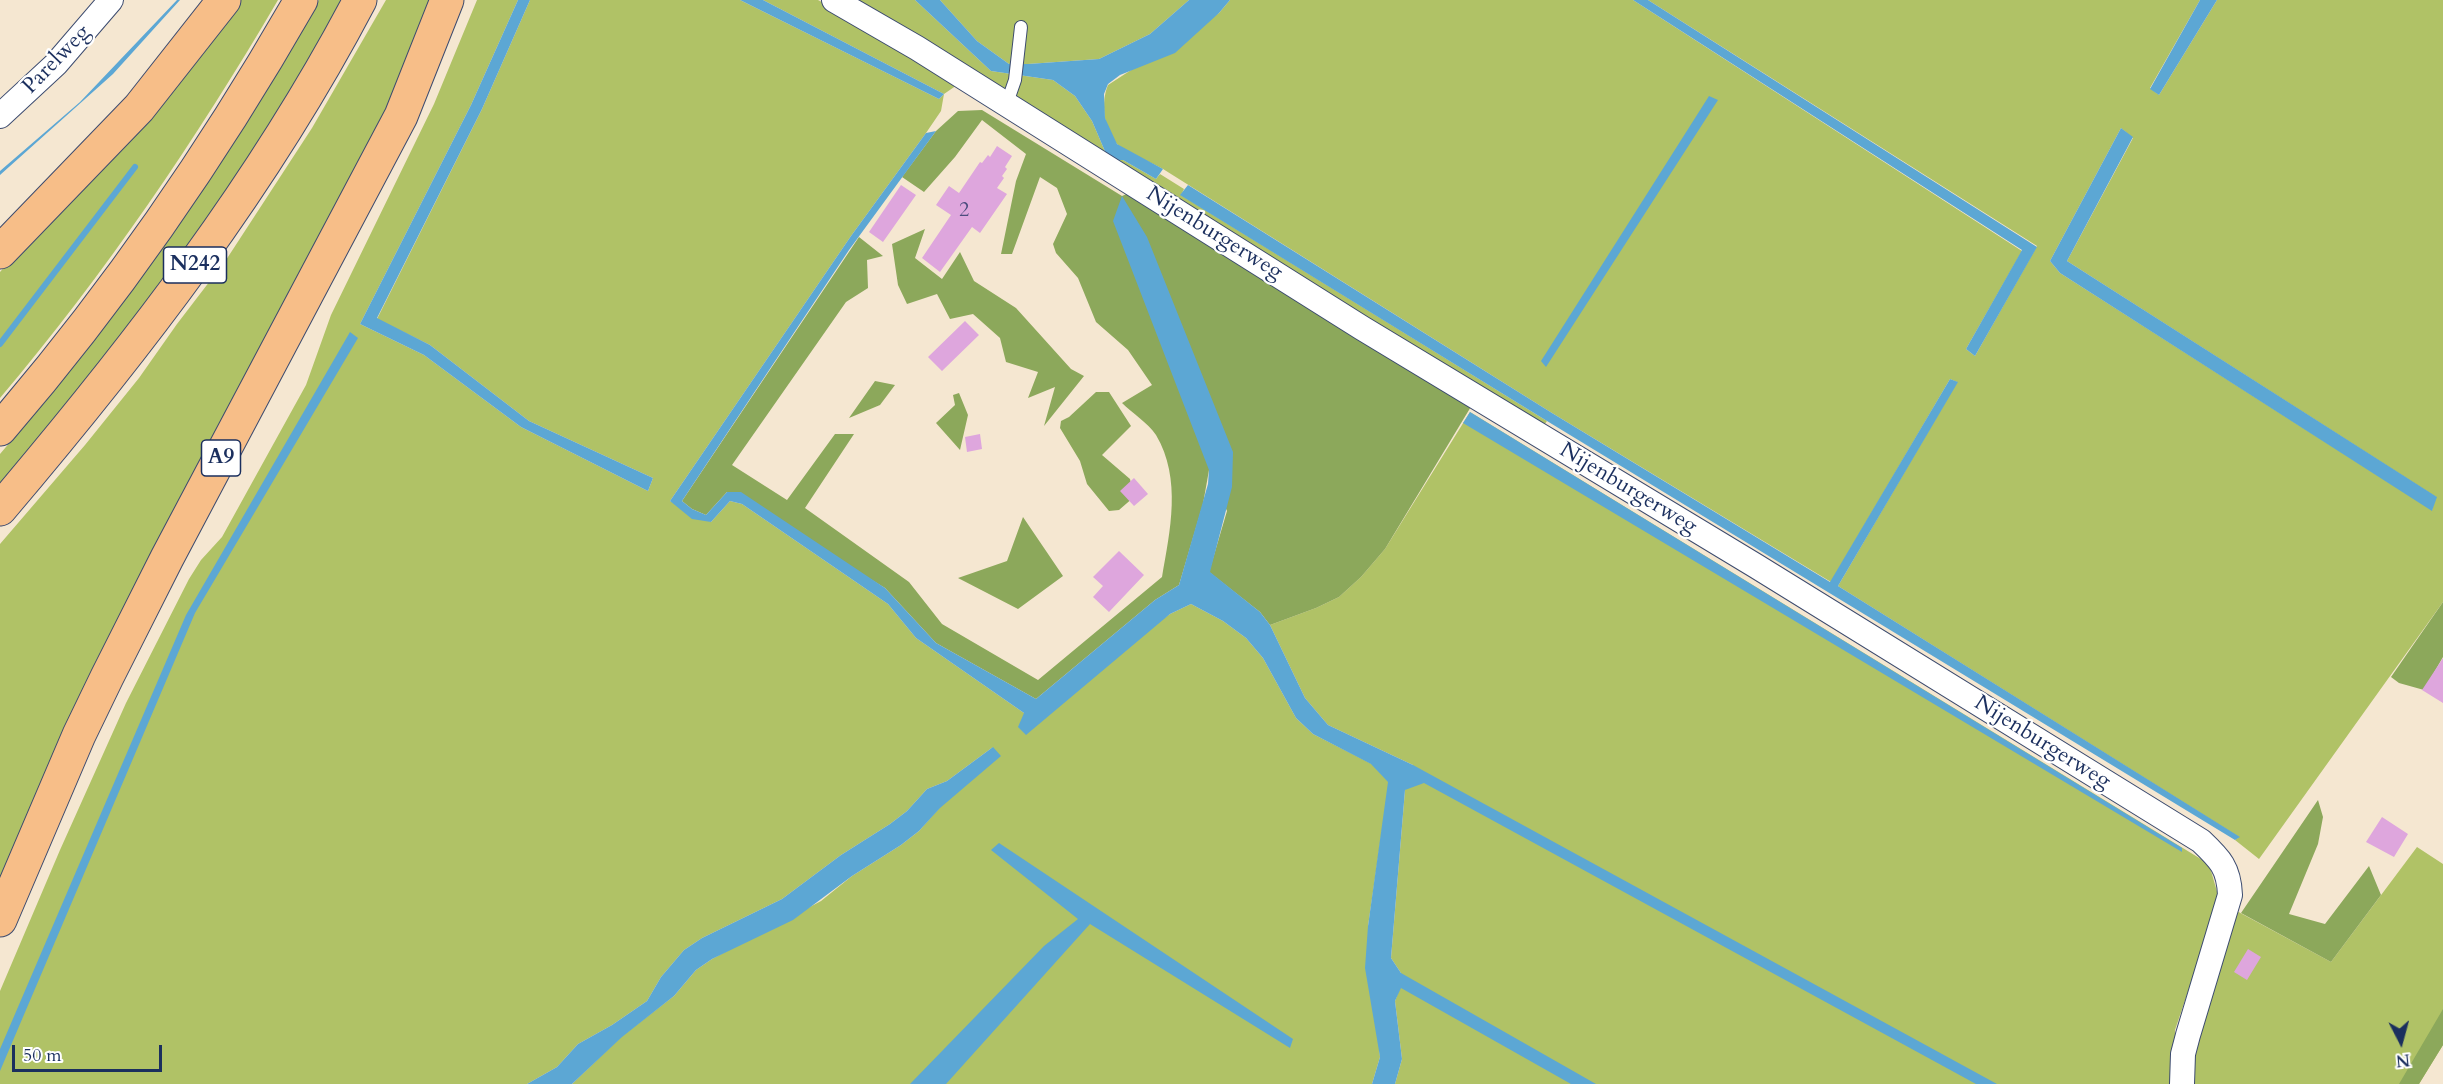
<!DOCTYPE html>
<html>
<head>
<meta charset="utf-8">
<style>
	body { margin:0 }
	#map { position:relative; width:2443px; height:1084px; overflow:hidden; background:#f5e7d1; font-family:Cardo,serif }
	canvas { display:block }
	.north { position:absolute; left:2371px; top:1012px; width:60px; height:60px; -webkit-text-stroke:4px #fff; paint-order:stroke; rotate:174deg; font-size:16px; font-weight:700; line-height:24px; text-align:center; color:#1b2f5e }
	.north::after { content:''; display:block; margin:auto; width:21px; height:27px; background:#1b2f5e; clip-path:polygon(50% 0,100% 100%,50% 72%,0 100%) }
	.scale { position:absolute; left:12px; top:1045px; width:150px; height:27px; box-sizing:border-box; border:3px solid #1b2f5e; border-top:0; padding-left:8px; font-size:18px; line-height:21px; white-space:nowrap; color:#1b2f5e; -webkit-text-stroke:4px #fff; paint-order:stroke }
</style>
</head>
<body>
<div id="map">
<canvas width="2443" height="1084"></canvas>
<div class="north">N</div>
<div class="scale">50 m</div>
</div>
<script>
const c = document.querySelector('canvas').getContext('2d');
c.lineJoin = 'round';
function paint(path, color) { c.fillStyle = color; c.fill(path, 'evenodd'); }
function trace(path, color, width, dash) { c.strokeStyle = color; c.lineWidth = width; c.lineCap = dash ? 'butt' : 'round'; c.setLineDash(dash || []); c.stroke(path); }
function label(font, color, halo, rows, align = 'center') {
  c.font = font + ' Cardo,serif'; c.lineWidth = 4.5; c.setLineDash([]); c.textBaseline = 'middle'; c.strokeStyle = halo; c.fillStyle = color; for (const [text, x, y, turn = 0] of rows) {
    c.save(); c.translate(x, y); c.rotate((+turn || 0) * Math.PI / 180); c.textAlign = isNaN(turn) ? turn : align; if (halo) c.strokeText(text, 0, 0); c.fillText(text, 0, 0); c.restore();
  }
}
paint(new Path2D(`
	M 238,0 L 278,0 C 196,140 105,274 0,398 L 0,272 Z
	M 319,0 L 345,0 L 247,161 L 162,286 L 0,488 L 0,454 L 28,421 L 302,29 Z
	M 386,0 L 434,0 L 375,135 L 0,890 L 0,544 L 85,445 L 139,378 L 177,324 L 226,260 L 312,128 Z
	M 477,0 L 518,0 L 471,105 L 360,324 L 424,355 L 521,427 L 648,491 L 653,478 L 529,421 L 430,345 L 377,319 L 482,109 L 530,0 L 740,0 L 939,99 L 944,94 L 763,0 L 818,0 L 883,35 L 960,83 L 944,94 L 941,111 L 926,133 L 851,236 L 670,501 L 711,522 L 730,501 L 742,504 L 888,604 L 916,638 L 1024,713 L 1170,614 L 1191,604 L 1223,621 L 1246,638 L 1263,658 L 1296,718 L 1313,734 L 1372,764 L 1389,782 L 1368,926 L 1380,1057 L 1372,1084 L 572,1084 L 622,1036 L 674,996 L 696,970 L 712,959 L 821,901 L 852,876 L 901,845 L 919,831 L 993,747 L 947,781 L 927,789 L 907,811 L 890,824 L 841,855 L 782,899 L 702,938 L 684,950 L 661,977 L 647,1001 L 612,1025 L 578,1044 L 557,1067 L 527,1084 L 0,1084 L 0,991 L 60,850 L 126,703 L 189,579 L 201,560 L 222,537 L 306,385 L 331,315 L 434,104 Z
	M 849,0 L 915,0 L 991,71 L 1053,80 L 1075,96 L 1092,121 L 1107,156 L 1123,160 L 1156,179 L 1160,174 L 1184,189 L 1181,195 L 1547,421 L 1538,434 Z
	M 940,0 L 1189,0 L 1150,34 L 1099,59 L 1028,64 L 1009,64 L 977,41 Z
	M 1230,0 L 1633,0 L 2022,251 L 1966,349 L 1975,356 L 2037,246 L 1648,0 L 2200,0 L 2150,88 L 2159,95 L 2217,0 L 2443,0 L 2443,602 L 2259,859 L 2235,840 L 2239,837 L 1838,586 L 1957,382 L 1950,379 L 1831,582 L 1552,413 L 1163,169 C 1152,163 1124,151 1117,144 C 1103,130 1101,101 1108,85 L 1219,13 ZM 2121,128 L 2133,138 L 2067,261 L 2436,497 L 2432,510 L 2060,273 L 2050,261 Z
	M 1470,412 L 2209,864 L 2218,895 L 2212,920 L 2175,1030 L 2177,1084 L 1395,1084 L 1402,1059 L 1395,1001 L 1400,988 L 1401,973 L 1391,958 L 1405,790 L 1413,765 L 1328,725 L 1305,698 L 1270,625 L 1316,608 L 1339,597 L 1361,577 L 1385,549 Z
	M 2417,847 L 2443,864 L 2443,1045 L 2419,1084 L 2188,1084 L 2190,1049 L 2233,909 L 2331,962 Z`), '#b0c266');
paint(new Path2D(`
	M 982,110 L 1122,196 L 1131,192 L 1472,405 L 1385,549 L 1361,577 L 1339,597 L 1316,608 L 1270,625 L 1260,612 L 1209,572 L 1227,511 L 1209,470 L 1203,504 L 1179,585 L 1155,600 L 1036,699 L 936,643 L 885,588 L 727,492 L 706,515 L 692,509 L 682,501 L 859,237 L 883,256 L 867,260 L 868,288 L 846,302 L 732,465 L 787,500 L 835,434 L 854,434 L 805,508 L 909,582 L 942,624 L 1038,680 L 1162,577 C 1170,531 1182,479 1156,435 C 1148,423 1132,413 1122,403 L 1152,385 L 1128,350 L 1096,322 L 1078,278 L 1056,253 L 1053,244 L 1067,214 L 1057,188 L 1040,177 L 1012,254 L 1001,254 L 1016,181 L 1026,154 L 982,120 L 955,157 L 924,192 L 902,177 L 936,131 L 958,111 Z
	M 925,229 L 915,258 L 942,279 L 960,252 L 974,281 L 1016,308 L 1071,369 L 1084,376 L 1044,426 L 1055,387 L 1028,398 L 1038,372 L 1006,362 L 1000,338 L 973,314 L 950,319 L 937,294 L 907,304 L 898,285 L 892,244 Z
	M 875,381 L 895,385 L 880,405 L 849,418 Z
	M 1096,392 L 1109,392 L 1131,426 L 1102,455 L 1130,479 L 1134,497 L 1119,510 L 1109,511 L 1087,484 L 1080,461 L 1060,428 L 1061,421 L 1069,417 Z
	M 959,393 L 968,415 L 960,450 L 936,423 L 955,405 L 953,395 Z
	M 1023,517 L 1063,576 L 1018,609 L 958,578 L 1007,561 Z
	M 2443,602 L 2443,657 L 2424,690 L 2399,683 L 2391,677 Z
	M 2318,800 L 2323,817 L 2318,844 L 2289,914 L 2325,924 L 2369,866 L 2381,895 L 2331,962 L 2241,913 Z
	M 2443,1009 L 2443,1045 L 2419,1084 L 2399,1084 Z`), '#8ca85b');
paint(new Path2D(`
	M 177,0 L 180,0 L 113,74 L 0,175 L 0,171 L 80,102 Z
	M 518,0 L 530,0 L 482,109 L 377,318 L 430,345 L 529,421 L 653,478 L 648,491 L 521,427 L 424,355 L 360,324 L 471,105 Z
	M 740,0 L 763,0 L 944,94 L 939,99 Z
	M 915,0 L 940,0 L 977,41 L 1009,64 L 1028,64 L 1099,59 L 1150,34 L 1189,0 L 1230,0 L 1219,13 L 1175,53 L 1120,75 L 1108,84 L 1104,94 L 1105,118 L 1117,144 L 1163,169 L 1156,179 L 1123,160 L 1111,160 L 1107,156 L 1092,121 L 1075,96 L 1053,80 L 991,71 Z
	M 1633,0 L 1648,0 L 2037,247 L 1975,356 L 1966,349 L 2022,250 Z
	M 2200,0 L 2217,0 L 2159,95 L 2150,89 Z
	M 1709,96 L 1718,100 L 1546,367 L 1541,361 Z
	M 2121,128 L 2133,137 L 2067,261 L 2437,497 L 2432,511 L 2060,273 L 2050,261 Z
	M 936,131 L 849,250 L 682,501 L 692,509 L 706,515 L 727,492 L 741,492 L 885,588 L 936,643 L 1036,699 L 1155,600 L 1179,585 L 1208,484 L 1209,470 L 1113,221 L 1122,196 L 1147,237 L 1233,452 L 1232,487 L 1210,572 L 1260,612 L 1270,625 L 1305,698 L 1328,725 L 1413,765 L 1997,1084 L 1976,1084 L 1424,783 L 1405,790 L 1391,958 L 1401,973 L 1596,1084 L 1571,1084 L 1401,988 L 1395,1001 L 1402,1059 L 1395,1084 L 1372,1084 L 1380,1057 L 1365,968 L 1368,926 L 1388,782 L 1371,764 L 1313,734 L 1296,718 L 1263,658 L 1246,638 L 1223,621 L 1191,604 L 1170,614 L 1026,735 L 1018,727 L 1024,713 L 916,638 L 888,604 L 742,504 L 730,501 L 711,522 L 692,519 L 670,501 L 851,236 L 926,133 Z
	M 1188,185 L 1552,413 L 1830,582 L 1950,379 L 1958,382 L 1838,586 L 2240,837 L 2235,840 L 1547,421 L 1180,195 Z
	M 350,332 L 358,338 L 195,613 L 0,1071 L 0,1049 L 186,615 Z
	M 1470,412 L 2182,848 L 2182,852 L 1463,423 Z
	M 993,747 L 1001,756 L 940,808 L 919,831 L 901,845 L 852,876 L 793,920 L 712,959 L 696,970 L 674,996 L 622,1037 L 572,1084 L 527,1084 L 557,1067 L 578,1044 L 612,1025 L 647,1001 L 661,977 L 684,950 L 702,938 L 782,899 L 841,855 L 890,824 L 907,811 L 927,789 L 947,781 Z
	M 999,843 L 1293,1039 L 1290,1048 L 1090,924 L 946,1084 L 910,1084 L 1044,946 L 1078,919 L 991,850 Z`), '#5ca7d4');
trace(new Path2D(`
	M 0,344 L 135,167`), '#5ca7d4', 6);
paint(new Path2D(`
	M 997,146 L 1012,156 L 1005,167 L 1007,169 L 1002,176 L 1004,178 L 997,188 L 1007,194 L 980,233 L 972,227 L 940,272 L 922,258 L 951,215 L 936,205 L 949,186 L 959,193 L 980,162 L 982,163 L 988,155 L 990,157 Z
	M 901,185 L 916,195 L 883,242 L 869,232 Z
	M 965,321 L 979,335 L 942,371 L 928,357 Z
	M 980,434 L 982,449 L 967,452 L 965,437 Z
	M 1134,478 L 1148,494 L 1134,506 L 1120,491 Z
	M 1119,551 L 1144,575 L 1109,612 L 1093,597 L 1103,586 L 1093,577 Z
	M 2443,658 L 2443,703 L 2422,690 Z
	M 2382,817 L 2408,834 L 2394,857 L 2366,842 Z
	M 2248,949 L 2261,957 L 2247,980 L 2234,972 Z`), '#dea6dd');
const service = new Path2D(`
	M 1007,103 L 1015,80 L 1021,27`);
const minor = new Path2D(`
	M 834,0 L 917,48 L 1362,328 L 1756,566 L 2201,841 C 2220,859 2229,868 2230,895 L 2188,1035 L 2183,1054 L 2182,1084
	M 0,116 L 56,64 L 111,0`);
const motorway = new Path2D(`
	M 0,252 L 139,108 L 224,0
	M 0,429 C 114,297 214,152 301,0
	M 0,509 C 135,350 263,185 360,0
	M 0,920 L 79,735 L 107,677 L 167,558 L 401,116 L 447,0`);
trace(service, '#3c4b6f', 14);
trace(minor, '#3c4b6f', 26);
trace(motorway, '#3c4b6f', 35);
trace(service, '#fff', 12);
trace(minor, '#fff', 24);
trace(motorway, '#f7be88', 33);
label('20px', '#4c4d7e', null, [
	["2",964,211]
]);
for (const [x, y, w] of [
	[195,265,63],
	[221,458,39]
]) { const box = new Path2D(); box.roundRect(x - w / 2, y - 18, w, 36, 4.5); c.fillStyle = '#fff'; c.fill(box); trace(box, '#1b2f5e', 1.5); }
label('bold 21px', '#1b2f5e', null, [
	["N242",195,265],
	["A9",221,458]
]);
label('22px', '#1b2f5e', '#fff', [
	["Parelweg",57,60,-46],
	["Nijenburgerweg",1214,234,32],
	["Nijenburgerweg",1628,489,31],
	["Nijenburgerweg",2042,743,32]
]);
</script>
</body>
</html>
